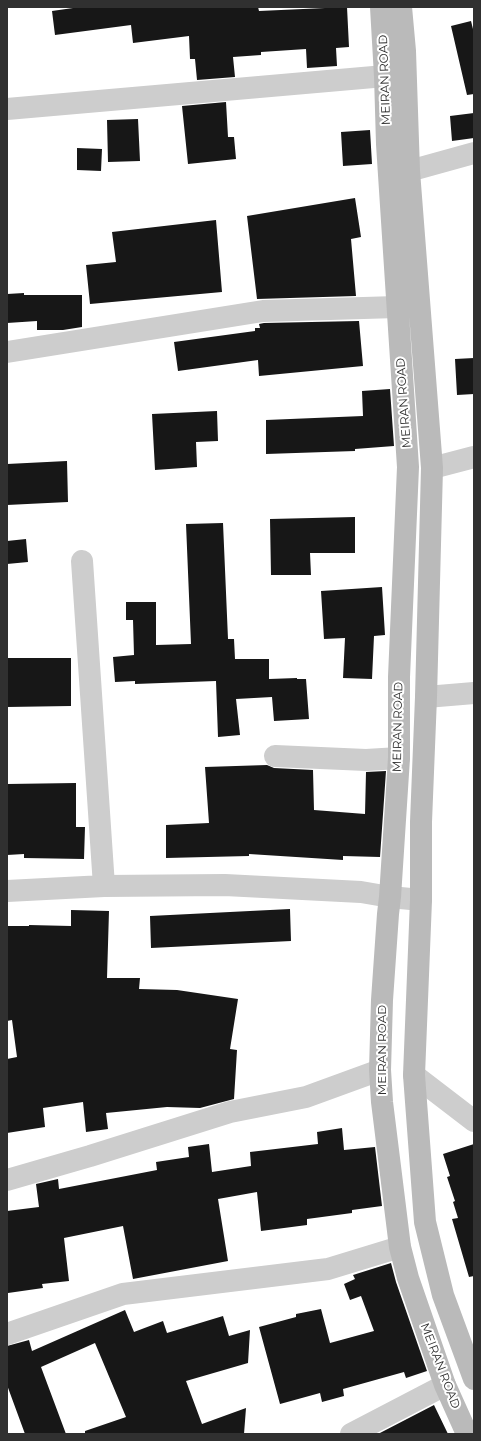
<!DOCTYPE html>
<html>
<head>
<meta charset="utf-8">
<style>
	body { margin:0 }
	#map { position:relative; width:481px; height:1441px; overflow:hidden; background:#fff; font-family:Montserrat,sans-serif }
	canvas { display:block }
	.frame { position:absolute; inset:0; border:8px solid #303030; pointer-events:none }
</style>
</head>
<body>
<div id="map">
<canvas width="481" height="1441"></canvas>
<div class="frame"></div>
</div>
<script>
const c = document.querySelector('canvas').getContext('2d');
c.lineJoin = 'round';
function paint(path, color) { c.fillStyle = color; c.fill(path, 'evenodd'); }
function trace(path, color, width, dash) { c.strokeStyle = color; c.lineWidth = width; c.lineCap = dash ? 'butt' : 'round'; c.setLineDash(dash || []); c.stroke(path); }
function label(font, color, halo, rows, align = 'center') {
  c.font = font + ' Montserrat,sans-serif'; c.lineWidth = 4; c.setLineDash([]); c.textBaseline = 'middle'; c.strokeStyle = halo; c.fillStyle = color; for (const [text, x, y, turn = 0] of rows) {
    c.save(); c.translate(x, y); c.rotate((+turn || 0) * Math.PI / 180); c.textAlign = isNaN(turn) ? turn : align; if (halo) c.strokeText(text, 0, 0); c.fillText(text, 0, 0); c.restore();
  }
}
paint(new Path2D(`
	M 80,7 L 258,7 L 259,11 L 347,7 L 349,47 L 336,48 L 337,66 L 307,68 L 306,49 L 261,52 L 261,55 L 233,57 L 235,77 L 197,80 L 195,59 L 190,59 L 189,36 L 133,43 L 131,25 L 55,35 L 52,11 Z
	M 471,21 L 474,33 L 474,94 L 467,95 L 451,26 Z
	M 226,102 L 228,137 L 234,137 L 236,159 L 188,164 L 182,106 Z
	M 474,113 L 474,138 L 452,141 L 450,116 Z
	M 138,119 L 140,161 L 108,162 L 107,120 Z
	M 370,130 L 372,164 L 343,166 L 341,132 Z
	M 77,148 L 102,149 L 101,171 L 77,170 Z
	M 355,198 L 361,237 L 351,239 L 356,296 L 257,299 L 247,216 Z
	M 216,220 L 222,292 L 90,304 L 86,265 L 116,262 L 112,232 Z
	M 24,293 L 24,295 L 82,295 L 82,327 L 63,330 L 37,330 L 37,321 L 7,323 L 7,294 Z
	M 359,321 L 363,366 L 259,376 L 258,360 L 178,371 L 174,342 L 255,331 L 255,328 L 260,328 L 259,324 L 264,323 Z
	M 474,358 L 474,394 L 457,395 L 455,359 Z
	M 390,389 L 394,446 L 355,449 L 355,451 L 266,454 L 266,420 L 363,416 L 362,391 Z
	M 217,411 L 218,441 L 196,442 L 197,467 L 155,470 L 152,414 Z
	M 67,461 L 68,502 L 7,505 L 7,464 Z
	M 355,517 L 355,553 L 310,553 L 311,575 L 271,575 L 270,519 Z
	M 223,523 L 228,639 L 234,639 L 235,659 L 269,659 L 269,679 L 297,678 L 297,679 L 306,679 L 309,719 L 274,721 L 272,697 L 236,699 L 240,735 L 218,737 L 216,681 L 135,684 L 135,681 L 115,682 L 113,657 L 134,655 L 133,620 L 126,620 L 126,602 L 156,602 L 156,645 L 191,644 L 186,524 Z
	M 26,539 L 28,562 L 7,564 L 7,541 Z
	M 382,587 L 385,635 L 374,636 L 372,679 L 343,678 L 345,638 L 324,639 L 321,591 Z
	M 7,658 L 71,658 L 71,706 L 7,707 Z
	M 267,765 L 274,768 L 313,770 L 314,810 L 365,814 L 366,772 L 386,771 L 380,857 L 343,856 L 343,860 L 249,854 L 249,856 L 166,858 L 166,825 L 209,823 L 205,767 Z
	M 76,783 L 76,827 L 85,827 L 84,859 L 24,858 L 24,854 L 7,855 L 7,784 Z
	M 290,909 L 291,941 L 151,948 L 150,916 Z
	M 71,910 L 109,911 L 107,978 L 140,978 L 139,989 L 177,990 L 238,999 L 230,1049 L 237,1050 L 234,1099 L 200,1108 L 167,1107 L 106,1113 L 108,1129 L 86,1132 L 83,1102 L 43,1108 L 45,1127 L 7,1133 L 7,1059 L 17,1057 L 12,1020 L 7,1021 L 7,926 L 29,926 L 29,925 L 71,926 Z
	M 342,1128 L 344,1150 L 375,1147 L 382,1206 L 352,1210 L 352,1213 L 307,1219 L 307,1225 L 261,1231 L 257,1192 L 218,1199 L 228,1261 L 133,1279 L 123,1226 L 64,1238 L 69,1281 L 42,1284 L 43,1288 L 8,1293 L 7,1283 L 7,1211 L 39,1207 L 36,1184 L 58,1179 L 59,1189 L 157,1170 L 156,1162 L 189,1157 L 188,1147 L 209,1144 L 212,1172 L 251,1166 L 250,1152 L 318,1144 L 317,1132 Z
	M 474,1144 L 474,1276 L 469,1277 L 452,1219 L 458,1218 L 453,1202 L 455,1201 L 447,1177 L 450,1176 L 443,1154 Z
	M 391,1263 L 396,1282 L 427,1371 L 406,1378 L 404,1372 L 343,1389 L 344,1396 L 322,1402 L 320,1393 L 280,1404 L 259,1327 L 296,1317 L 296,1314 L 321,1309 L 330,1343 L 374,1331 L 361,1296 L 350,1300 L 344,1284 L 355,1279 L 353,1275 Z
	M 125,1310 L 134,1332 L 163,1321 L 167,1333 L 223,1316 L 229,1336 L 250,1330 L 248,1363 L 186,1381 L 202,1424 L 246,1408 L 244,1434 L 85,1434 L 85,1431 L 126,1417 L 95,1343 L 41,1367 L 66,1434 L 25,1434 L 7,1385 L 7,1346 L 29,1340 L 32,1351 Z
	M 434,1405 L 448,1434 L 378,1434 Z`), '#171717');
trace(new Path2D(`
	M 7,109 L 385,76
	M 409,171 L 474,153
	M 7,352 L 263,311 L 397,307
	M 432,468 L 474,457
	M 82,561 L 104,886
	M 426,697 L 474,693
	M 275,756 L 366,760 L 399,758
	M 7,891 L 104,886 L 225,885 L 361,892 L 390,897 L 421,900
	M 414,1075 L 474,1121
	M 7,1180 L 90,1156 L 230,1112 L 306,1097 L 380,1070
	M 7,1334 L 123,1294 L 328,1269 L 400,1247
	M 351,1434 L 445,1385`), '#cdcdcd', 22);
trace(new Path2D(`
	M 381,7 L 385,76 L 387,144 L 408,467 L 399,677 L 399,758 L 390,897 L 388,914 L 382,1000 L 380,1070 L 382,1102 L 400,1247 L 408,1278 L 445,1385 L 467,1434
	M 401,7 L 405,51 L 409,171 L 432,468 L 426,697 L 421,822 L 421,900 L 414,1075 L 425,1222 L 443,1295 L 474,1379`), '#bababa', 22);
label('12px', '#303030', '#fff', [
	["MEIRAN ROAD",385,80,-92],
	["MEIRAN ROAD",404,403,-94],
	["MEIRAN ROAD",398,727,-89],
	["MEIRAN ROAD",382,1050,-90],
	["MEIRAN ROAD",440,1366,69]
]);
</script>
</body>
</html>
